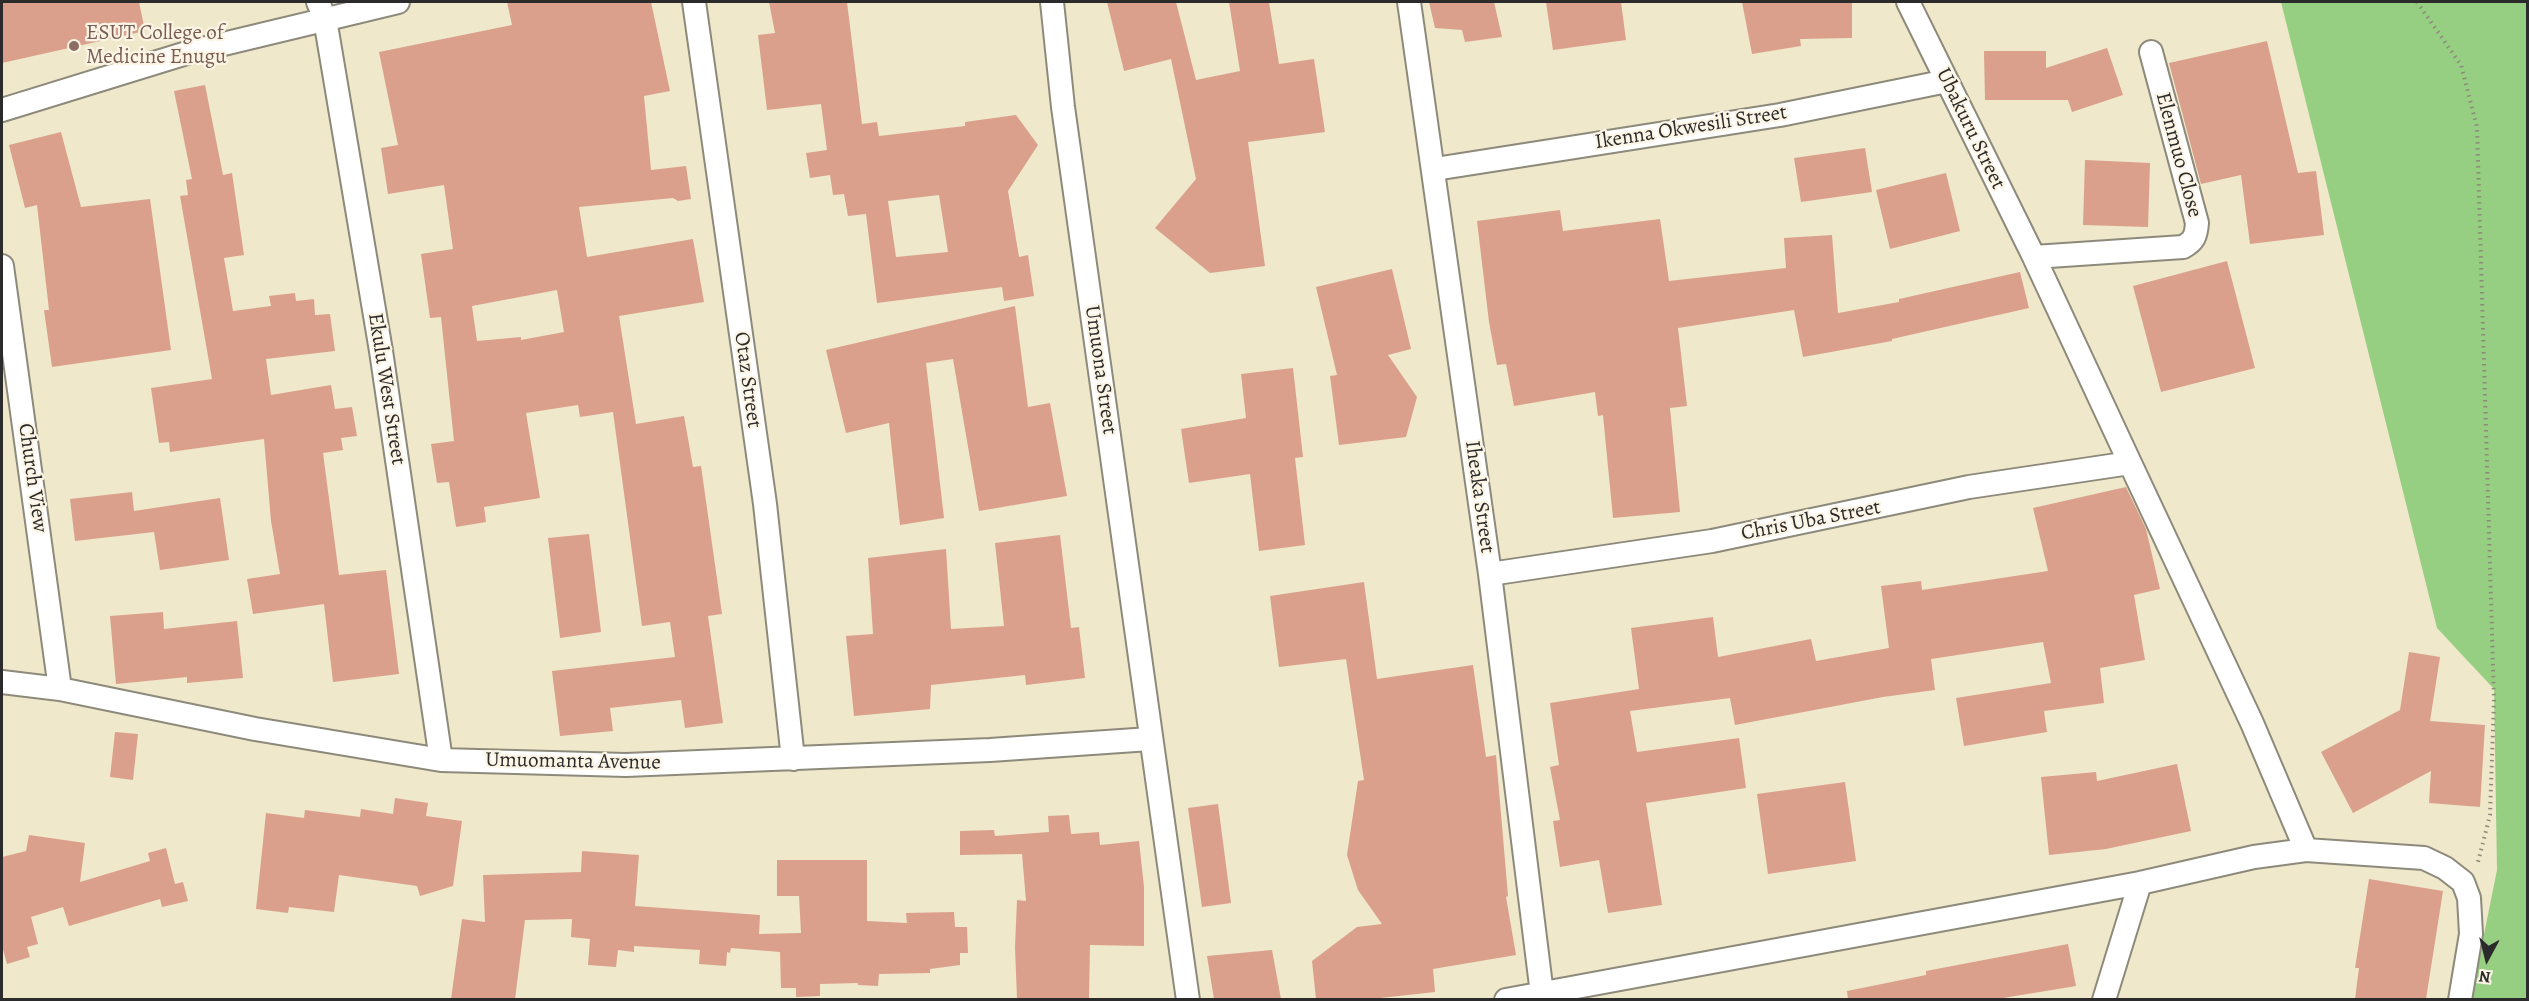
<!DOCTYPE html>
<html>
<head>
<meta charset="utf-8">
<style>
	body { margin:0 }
	#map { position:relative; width:2529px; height:1001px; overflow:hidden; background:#efe8cb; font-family:Alegreya,serif }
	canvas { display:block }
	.frame { position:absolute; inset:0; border:3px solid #2b2b2b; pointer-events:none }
	.north { position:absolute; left:2457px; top:929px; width:60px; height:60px; -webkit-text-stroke:4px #fcf5e5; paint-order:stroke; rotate:187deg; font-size:16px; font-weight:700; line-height:24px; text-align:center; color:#2b2b2b }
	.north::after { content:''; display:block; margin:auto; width:21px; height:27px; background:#2b2b2b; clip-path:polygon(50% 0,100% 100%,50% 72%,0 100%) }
</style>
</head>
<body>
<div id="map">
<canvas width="2529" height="1001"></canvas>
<div class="frame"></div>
<div class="north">N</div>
</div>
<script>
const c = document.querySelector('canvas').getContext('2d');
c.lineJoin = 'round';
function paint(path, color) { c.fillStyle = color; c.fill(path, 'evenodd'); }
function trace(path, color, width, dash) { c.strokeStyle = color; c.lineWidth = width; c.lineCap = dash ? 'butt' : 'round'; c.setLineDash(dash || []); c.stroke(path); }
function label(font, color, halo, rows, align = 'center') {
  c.font = font + ' Alegreya,serif'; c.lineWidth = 4.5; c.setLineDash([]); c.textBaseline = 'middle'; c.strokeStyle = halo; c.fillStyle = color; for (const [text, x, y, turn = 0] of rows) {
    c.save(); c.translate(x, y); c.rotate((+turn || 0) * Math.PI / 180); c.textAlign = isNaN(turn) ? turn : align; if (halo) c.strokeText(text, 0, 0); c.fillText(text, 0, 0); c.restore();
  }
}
paint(new Path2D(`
	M 2281,2 L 2527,2 L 2527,999 L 2471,999 L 2497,870 L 2494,689 L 2437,628 Z`), '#96cf82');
paint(new Path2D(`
	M 2,2 L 139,2 L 145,31 L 2,63 Z
	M 507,2 L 651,2 L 670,91 L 644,96 L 651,170 L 686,166 L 691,199 L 678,201 L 673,198 L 579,207 L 587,257 L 693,239 L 704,302 L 619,316 L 636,424 L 684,416 L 693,467 L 701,466 L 722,614 L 708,616 L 723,723 L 685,728 L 681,700 L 610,708 L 613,731 L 560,736 L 552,671 L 675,657 L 670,622 L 642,626 L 613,412 L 580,417 L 578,405 L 526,413 L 540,498 L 484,507 L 486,522 L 456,527 L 449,482 L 437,483 L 431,444 L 454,441 L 441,317 L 430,318 L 421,254 L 453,249 L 444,185 L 388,194 L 381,148 L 398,145 L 379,52 L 512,25 ZM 557,290 L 564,332 L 521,340 L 521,337 L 477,341 L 472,306 Z
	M 769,2 L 847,2 L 862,124 L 877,122 L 879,136 L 965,126 L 965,122 L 1016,115 L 1038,145 L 1008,191 L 1019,257 L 1028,255 L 1034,296 L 1004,301 L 1002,287 L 877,303 L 866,214 L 848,216 L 844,194 L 833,195 L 830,175 L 810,178 L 806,153 L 827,150 L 821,104 L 767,110 L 758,35 L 775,33 ZM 939,195 L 948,252 L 896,257 L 888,201 Z
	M 1107,2 L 1176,2 L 1196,80 L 1240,71 L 1229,2 L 1269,2 L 1279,64 L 1314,59 L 1325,132 L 1248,142 L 1265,266 L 1210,273 L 1155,228 L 1196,179 L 1171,59 L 1124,71 Z
	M 1429,2 L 1494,2 L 1502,37 L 1465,42 L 1462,30 L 1435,28 Z
	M 1546,2 L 1621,2 L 1626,40 L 1553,50 Z
	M 1742,2 L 1852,2 L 1852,38 L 1800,39 L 1801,46 L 1752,54 Z
	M 2267,41 L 2298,173 L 2316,171 L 2324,235 L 2250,244 L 2241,175 L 2201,184 L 2169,63 Z
	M 2107,48 L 2123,95 L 2072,112 L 2068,100 L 1985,100 L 1984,51 L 2046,51 L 2046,68 Z
	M 205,85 L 223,175 L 232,173 L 244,255 L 224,258 L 233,311 L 271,306 L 269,296 L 295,293 L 296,301 L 314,299 L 315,315 L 330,314 L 335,351 L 266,359 L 271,395 L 331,385 L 335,409 L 352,407 L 357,436 L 341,438 L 343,450 L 323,453 L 339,575 L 386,570 L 399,674 L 333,682 L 324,604 L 253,614 L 247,579 L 280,574 L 271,521 L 264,439 L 170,452 L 169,442 L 159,443 L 151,388 L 212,379 L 180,196 L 188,195 L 186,180 L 192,179 L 174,91 Z
	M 61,132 L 81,207 L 150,199 L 171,350 L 52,367 L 44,310 L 49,310 L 37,205 L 25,208 L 9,145 Z
	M 1865,148 L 1872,192 L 1801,202 L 1794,158 Z
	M 2085,160 L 2150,163 L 2148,227 L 2083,225 Z
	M 1946,173 L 1960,231 L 1890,249 L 1876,190 Z
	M 1560,210 L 1563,231 L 1660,219 L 1669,281 L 1786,268 L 1784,238 L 1832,235 L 1838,313 L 1899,302 L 1899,299 L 2020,272 L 2029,308 L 1892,339 L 1892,341 L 1803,357 L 1794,310 L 1678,328 L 1687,406 L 1670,408 L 1680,512 L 1613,518 L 1603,415 L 1598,416 L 1595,392 L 1514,406 L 1506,364 L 1497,365 L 1489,322 L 1477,221 Z
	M 2227,261 L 2255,368 L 2161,392 L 2133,286 Z
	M 1392,269 L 1411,349 L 1388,355 L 1417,397 L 1406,437 L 1339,445 L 1330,376 L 1337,375 L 1316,287 Z
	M 1015,306 L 1028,407 L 1050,403 L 1067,496 L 979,511 L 953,359 L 926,363 L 944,518 L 900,525 L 889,423 L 846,433 L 826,350 Z
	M 1293,368 L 1303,457 L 1295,458 L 1305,545 L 1259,551 L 1250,474 L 1189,483 L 1181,429 L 1246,418 L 1241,374 Z
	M 2126,487 L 2146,529 L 2160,589 L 2134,595 L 2145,660 L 2100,668 L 2104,703 L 2044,711 L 2047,732 L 1964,746 L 1956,698 L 2051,683 L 2043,642 L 1931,659 L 1935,690 L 1883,697 L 1735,725 L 1730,698 L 1630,711 L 1637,752 L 1739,738 L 1746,788 L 1646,803 L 1662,905 L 1608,913 L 1599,860 L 1560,867 L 1553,821 L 1560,820 L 1550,767 L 1559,765 L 1550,703 L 1639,689 L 1631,628 L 1713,617 L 1718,657 L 1811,639 L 1816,661 L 1889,648 L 1881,586 L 1921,581 L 1922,590 L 2048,571 L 2033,508 Z
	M 132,492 L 134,511 L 220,498 L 229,560 L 160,570 L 154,532 L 75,541 L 70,499 Z
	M 589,534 L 601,632 L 560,638 L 548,538 Z
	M 1060,535 L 1071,628 L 1079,627 L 1085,678 L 1026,685 L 1025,675 L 931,685 L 930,709 L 854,716 L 846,636 L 873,634 L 868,558 L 946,549 L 951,629 L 1004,626 L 995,543 Z
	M 1364,582 L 1377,679 L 1473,665 L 1486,757 L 1496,755 L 1508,896 L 1506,897 L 1516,955 L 1433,969 L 1435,992 L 1371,999 L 1316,999 L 1312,961 L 1357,927 L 1382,924 L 1358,890 L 1347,855 L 1358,781 L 1364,780 L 1346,659 L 1279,667 L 1270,596 Z
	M 163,612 L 164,629 L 237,621 L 243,678 L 187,683 L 187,677 L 116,684 L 110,616 Z
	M 2409,652 L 2440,657 L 2430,721 L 2485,725 L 2480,807 L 2429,803 L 2431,771 L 2353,813 L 2321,752 L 2400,710 Z
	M 115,732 L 138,734 L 133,780 L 110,777 Z
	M 2177,764 L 2191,831 L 2106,849 L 2049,855 L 2041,777 L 2096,772 L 2097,781 Z
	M 1845,782 L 1856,861 L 1768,874 L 1757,794 Z
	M 395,798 L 428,803 L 426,816 L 462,821 L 453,886 L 420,896 L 417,886 L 339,875 L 334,912 L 289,907 L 288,913 L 256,909 L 266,813 L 304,818 L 305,810 L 360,817 L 361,809 L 393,814 Z
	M 1218,804 L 1231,903 L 1202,907 L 1188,808 Z
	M 1069,815 L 1071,834 L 1099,832 L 1100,845 L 1139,841 L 1144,887 L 1144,946 L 1090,945 L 1089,999 L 1017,999 L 1015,947 L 1017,900 L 1026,901 L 1022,854 L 960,855 L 960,831 L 994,830 L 995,836 L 1049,832 L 1048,816 Z
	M 29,835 L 85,843 L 80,882 L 150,861 L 148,853 L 166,848 L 175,884 L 183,882 L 188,901 L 162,907 L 160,899 L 69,926 L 63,907 L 31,917 L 38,944 L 27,947 L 30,957 L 7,964 L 2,946 L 2,857 L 26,851 Z
	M 582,851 L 639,855 L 635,906 L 760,915 L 759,934 L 801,933 L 799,896 L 777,896 L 777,860 L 867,860 L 867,921 L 907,923 L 906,913 L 954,912 L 955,927 L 967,927 L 968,953 L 960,953 L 960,965 L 930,969 L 930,973 L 879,974 L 878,986 L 858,985 L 858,983 L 820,984 L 820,996 L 796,997 L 796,988 L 781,988 L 780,952 L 731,948 L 730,953 L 727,952 L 726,966 L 699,964 L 700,950 L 634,946 L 634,952 L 618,950 L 616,967 L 588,965 L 590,939 L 571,937 L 572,919 L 525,920 L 515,999 L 451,999 L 462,919 L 485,922 L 483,875 L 581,872 Z
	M 2369,879 L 2443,891 L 2426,999 L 2355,999 L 2359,968 L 2355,968 Z
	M 2068,944 L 2076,986 L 1997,999 L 1848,999 L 1847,991 L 1926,975 L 1926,971 Z
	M 1272,950 L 1281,999 L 1214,999 L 1207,956 Z`), '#daa08c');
const minor = new Path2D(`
	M 318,2 L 325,19 L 381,351 L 441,760
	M 694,2 L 765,504 L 793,759
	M 1052,2 L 1063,107 L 1188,1000
	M 1409,2 L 1490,574 L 1542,994
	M 1908,2 L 2034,257 L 2130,463 L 2252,723 L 2306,850
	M 2,110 L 190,52 L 398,2
	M 1435,169 L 1780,115 L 1947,81
	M 2034,257 L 2183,247 C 2194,241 2196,236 2197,223 L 2151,52
	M 2,266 L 60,689
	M 1490,574 L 1712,541 L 1969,487 L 2130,463
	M 2,682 L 60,689 L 255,729 L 441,760 L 626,765 L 990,750 L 1150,739
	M 1506,1000 L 2140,883 L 2254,857 L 2306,850 L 2424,858 L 2445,868 L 2463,882 L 2469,898 L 2471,934 L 2460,1000
	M 2104,1000 L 2140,883`);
trace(minor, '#8d8a7b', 26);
trace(new Path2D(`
	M 2417,2 L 2461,65 L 2477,127 L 2494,700 L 2490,815 L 2477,866`), '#8d8a7b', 4, [1.5, 4.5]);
trace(minor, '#fff', 22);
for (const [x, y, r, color] of [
	[74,46,6,"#8d6e63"]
]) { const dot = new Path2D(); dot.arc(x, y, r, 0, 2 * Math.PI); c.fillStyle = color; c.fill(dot); trace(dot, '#fcf5e5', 2); }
label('21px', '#785e54', '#fcf5e5', [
	["ESUT College of",86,34],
	["Medicine Enugu",86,58]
], 'left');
label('21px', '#2b2b2b', '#fcf5e5', [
	["Ikenna Okwesili Street",1691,128,-9],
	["Ubakuru Street",1970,129,64],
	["Elenmuo Close",2178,155,75],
	["Umuona Street",1100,370,82],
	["Otaz Street",747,380,82],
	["Ekulu West Street",386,389,81],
	["Church View",32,478,82],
	["Iheaka Street",1479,497,82],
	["Chris Uba Street",1811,521,-11],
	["Umuomanta Avenue",573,762,1]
]);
</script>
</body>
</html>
